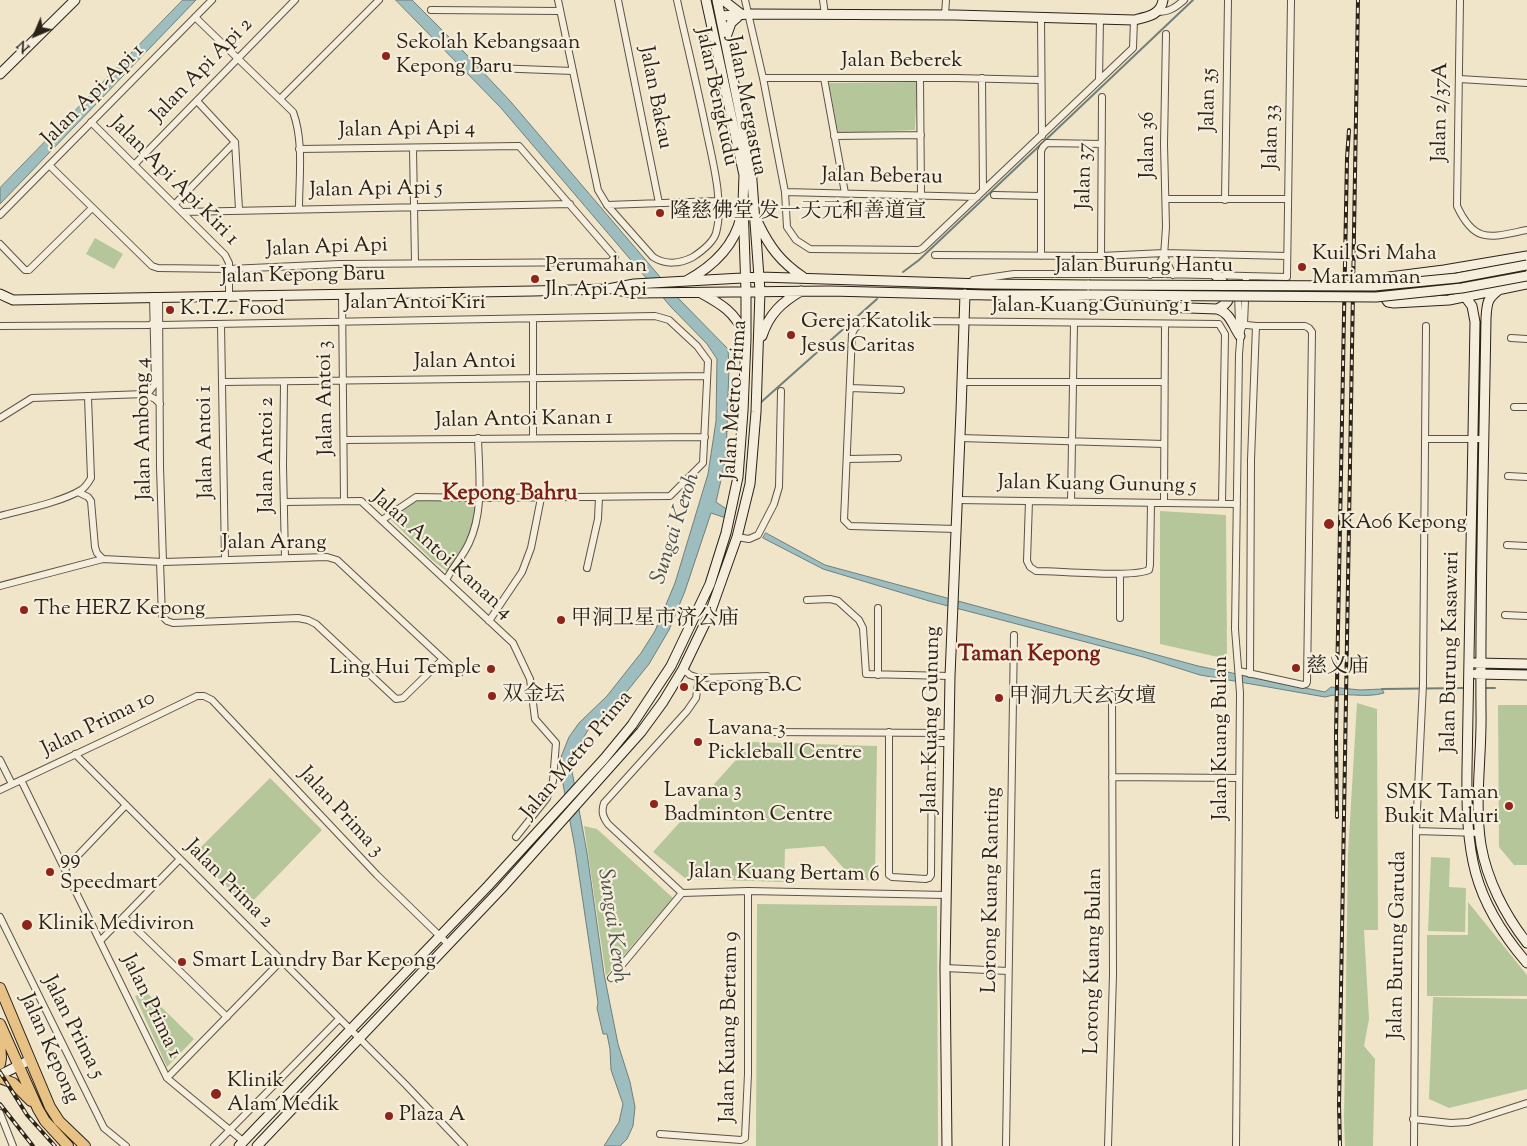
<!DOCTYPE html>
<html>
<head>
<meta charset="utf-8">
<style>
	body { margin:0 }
	#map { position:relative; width:1527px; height:1146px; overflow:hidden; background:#f1e5c9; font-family:"Sorts Mill Goudy",serif }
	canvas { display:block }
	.north { position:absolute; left:10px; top:10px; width:50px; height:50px; -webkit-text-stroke:4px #f6eedc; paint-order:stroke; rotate:225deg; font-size:14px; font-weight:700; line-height:20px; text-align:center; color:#2b2218 }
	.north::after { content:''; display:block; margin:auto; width:18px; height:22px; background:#2b2218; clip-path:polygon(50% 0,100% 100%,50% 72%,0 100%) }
</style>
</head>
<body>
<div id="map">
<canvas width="1527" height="1146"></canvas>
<div class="north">N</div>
</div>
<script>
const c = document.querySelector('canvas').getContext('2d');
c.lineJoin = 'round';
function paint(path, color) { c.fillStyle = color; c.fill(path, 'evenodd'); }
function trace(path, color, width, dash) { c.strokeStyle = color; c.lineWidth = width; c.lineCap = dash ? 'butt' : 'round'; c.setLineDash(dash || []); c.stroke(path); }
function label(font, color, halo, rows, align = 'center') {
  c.font = font + ' "Sorts Mill Goudy","Noto Serif SC",serif'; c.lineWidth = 4.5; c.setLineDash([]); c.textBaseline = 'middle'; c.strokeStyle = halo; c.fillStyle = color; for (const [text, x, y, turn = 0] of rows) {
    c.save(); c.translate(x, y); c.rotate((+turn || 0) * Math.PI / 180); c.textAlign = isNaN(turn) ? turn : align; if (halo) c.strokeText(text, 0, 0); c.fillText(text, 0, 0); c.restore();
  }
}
paint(new Path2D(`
	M 917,82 L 915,130 L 838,133 L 829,83 Z
	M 95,238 L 123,254 L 114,269 L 86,254 Z
	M 416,497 L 480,498 L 472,535 L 449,573 L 432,560 L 387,516 Z
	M 1160,511 L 1226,515 L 1227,659 L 1160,644 Z
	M 1357,703 L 1377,709 L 1378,930 L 1364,930 L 1369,1019 L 1364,1046 L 1375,1059 L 1373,1146 L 1345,1146 L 1344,1120 L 1348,854 Z
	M 1498,705 L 1527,705 L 1527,865 L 1514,865 L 1499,847 Z
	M 752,742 L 877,746 L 875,880 L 855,881 L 824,846 L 785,849 L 784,882 L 686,879 L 653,852 Z
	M 270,778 L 322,830 L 247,907 L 194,854 Z
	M 584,826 L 597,829 L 673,898 L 606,976 Z
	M 1431,857 L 1450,858 L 1449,887 L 1466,888 L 1465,932 L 1428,931 Z
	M 1468,902 L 1527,975 L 1527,996 L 1427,996 L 1427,935 L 1468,935 Z
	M 757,904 L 937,906 L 938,1146 L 756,1146 Z
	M 146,992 L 194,1039 L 167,1067 L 135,996 Z
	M 1433,997 L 1527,999 L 1527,1089 L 1449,1108 L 1429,1099 Z`), '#b5c69a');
const water = new Path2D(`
	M 183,0 L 196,0 L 0,204 L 0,188 Z
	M 396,0 L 412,0 L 466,54 L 511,102 L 678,298 L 728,349 L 729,366 L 726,458 L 716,502 L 728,510 L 726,518 L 711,513 L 685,591 L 669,630 L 649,664 L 616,705 L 588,730 L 577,749 L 571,766 L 587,853 L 604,974 L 618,1044 L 630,1082 L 635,1107 L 633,1126 L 627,1139 L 620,1146 L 604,1146 L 619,1122 L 623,1104 L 611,1070 L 610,1049 L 607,1034 L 603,1034 L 597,1008 L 598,1003 L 575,848 L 560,768 L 561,757 L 569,737 L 579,723 L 607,696 L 641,653 L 655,631 L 675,583 L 708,474 L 716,421 L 717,359 L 707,344 L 671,307 L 501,108 Z
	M 766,533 L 825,565 L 1198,666 L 1325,692 L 1331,687 L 1360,690 L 1382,689 L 1384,693 C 1364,699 1343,691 1325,697 L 1200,675 L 1143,657 L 929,601 L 823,569 L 763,538 Z`);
paint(water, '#9dbdbe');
trace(water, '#6f7f7c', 1);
trace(new Path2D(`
	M 903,272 L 919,260 L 1193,0
	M 759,404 L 877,299
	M 727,431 L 739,421
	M 1484,688 L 1495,688
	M 1382,689 L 1465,688`), '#6f7f7c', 2);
const street = new Path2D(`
	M 558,0 L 598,190 L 607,205 L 653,257 C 665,265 680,264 693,257 C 702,251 713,243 716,233 C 724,205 713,162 707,134 C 698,89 687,45 677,0
	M 618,0 L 659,203
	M 745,0 L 763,78 L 785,192 L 787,227 L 796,240 L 810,249 L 919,250 L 923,248 L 1133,48 L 1134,20
	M 823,0 L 825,15
	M 1460,0 L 1457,206 C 1475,245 1491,237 1527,230
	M 431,10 L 560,11
	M 1157,12 C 1169,12 1175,8 1184,0
	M 945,15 L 946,0
	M 195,17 L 293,112 C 304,141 299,178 299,209
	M 1041,17 L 1042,136
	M 1166,34 L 1164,144 L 1166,227 L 1164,256 L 1173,275
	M 486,67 L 494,68 L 573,71
	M 763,78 L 956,78 L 1040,80
	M 824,78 L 845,193
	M 920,78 L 921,195
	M 982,78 L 983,191
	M 1459,79 L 1527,83
	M 1099,80 L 1100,19
	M 280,99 L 379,0
	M 197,101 L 235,142 L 239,209
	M 91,122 L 225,255 L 229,263 L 229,296
	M 834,136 L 921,135
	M 413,148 L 415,263
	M 49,165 L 152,266 L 158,268 L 229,269 L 340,264 L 610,262 L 615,257 L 519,146 L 299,149
	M 134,165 L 295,0
	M 785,192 L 977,197
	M 994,195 L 1040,196
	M 1166,199 L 1288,199
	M 1225,200 L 1228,0
	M 175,204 L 235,142
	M 607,205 L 718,201
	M 182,212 L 570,204
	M 0,215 L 212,0
	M 0,244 L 25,270 L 29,270 L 92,208
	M 935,255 L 1101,256 L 1164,253 L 1287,256
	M 1041,256 L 1041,151 L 1043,147 L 1047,143 L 1102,144
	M 1101,256 L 1102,97
	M 1150,275 L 1157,267 L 1164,256
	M 973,280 L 1014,274 L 1164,274 L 1287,277 L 1291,0
	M 1238,293 L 1239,325
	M 342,294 L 344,501
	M 159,296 L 160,467 L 163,562
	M 221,324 L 225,560
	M 1238,324 L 1256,326 L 1305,326 L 1309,328 L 1312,332 L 1307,682 L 1306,684 L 1303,685 L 1239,671
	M 160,325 L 655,316 L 669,320 L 697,346 L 708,361 L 703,463 L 670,496 L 480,498 L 416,497 L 382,520
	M 0,326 L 149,325 L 152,324 L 154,321
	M 1511,338 L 1527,339
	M 223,382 L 707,376
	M 284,382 L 283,466 L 285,558
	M 961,382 L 1164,382
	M 851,388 L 901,390
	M 145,394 L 149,392 L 155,384 L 153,296
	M 1514,407 L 1527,407
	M 0,418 L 32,398 L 145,394 L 155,399 L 160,404
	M 533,438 L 533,319
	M 960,438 L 1164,444
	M 1425,439 L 1484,439
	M 344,440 L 705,437
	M 848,459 L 898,458
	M 1508,476 L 1527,477
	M 78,492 L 88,497 L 91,501 L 95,547 L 97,553 L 103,559
	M 957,500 L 1237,504
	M 1029,501 L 1027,561 L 1030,567 L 1036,571 C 1059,571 1132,578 1149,570 L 1150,565 L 1151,503
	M 284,502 L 361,501 L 513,643 L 530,679 L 535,719 L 556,743 L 553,781 L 547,798 L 516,837
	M 1071,502 L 1074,323
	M 1164,503 L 1165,324
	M 0,516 C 22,510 62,502 81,490 C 86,487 88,483 91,478 L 88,397
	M 956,529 L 850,526 L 844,520 L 852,334 L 855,328 L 863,322 L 926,321 L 1219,324 L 1225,334 L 1222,503
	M 737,537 L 749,539 L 758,535 L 774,504 L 779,487 L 781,391
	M 1507,545 L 1527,546
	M 160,562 L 162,616 L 167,621 L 173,623 L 298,618 L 308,620 L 316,624 L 396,699 L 403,698 L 443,659
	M 587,568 L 598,519 L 599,497
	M 1120,574 L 1120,618
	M 446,580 C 453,567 463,556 469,543 C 484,511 479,473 478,438
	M 0,586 L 103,559 L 163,562 L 327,557 L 337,560 L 459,674
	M 807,600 L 830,599 L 838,601 L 859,620 L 863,628 L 866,674 L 950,676
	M 1505,615 L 1527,616
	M 489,621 L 522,572 L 531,548 L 541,498
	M 683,669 L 690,675 L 699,678 L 767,676
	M 1250,674 L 1251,460 L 1256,326
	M 878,675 L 878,608
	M 699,678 L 696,698 L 687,711 L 604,803 C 601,812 603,817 608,824 L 682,893 L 748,891 L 946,895
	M 763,732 L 950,733
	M 889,732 L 889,875 L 892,877 L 926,879 L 929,878 L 931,875 L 932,733
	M 932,743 L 950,743
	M 75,754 L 406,1085 L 464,1146
	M 0,760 L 12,784
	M 1112,777 L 1239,778
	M 21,780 L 167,1078 L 243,1141
	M 0,790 L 125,731 L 197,696 L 204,696 L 212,700 L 377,875 L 449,945
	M 1416,831 L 1480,833
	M 65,869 L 126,805
	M 0,917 L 104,1128 L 126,1146
	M 124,917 L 227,1017
	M 100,941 L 180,859
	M 945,968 L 1008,971
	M 611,978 L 682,893
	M 167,1078 L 281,961
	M 0,1113 L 13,1146
	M 1413,1119 L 1451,1123 L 1468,1122 L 1527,1103
	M 660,1134 L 741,1140 L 745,1138 L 748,1074 L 748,891
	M 214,1146 L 339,1019
	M 1006,1146 L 1014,635
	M 1108,1146 L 1113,975 L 1112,695
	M 1236,1146 L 1240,693 L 1235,629 L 1239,354 L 1241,330 L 1244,324 L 1246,277
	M 1414,1146 L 1416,831 L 1423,684 L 1426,326`);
const secondary = new Path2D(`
	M 723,0 L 741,14
	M 721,16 L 749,14 L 955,15 L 1134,20 C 1147,17 1161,15 1163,0
	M 726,37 L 731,23 L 741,14
	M 0,74 L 75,0
	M 758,223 C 770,248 781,262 803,277
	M 1527,256 L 1444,270 L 1389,277 L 1384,281 L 1383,295 L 1388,302 L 1394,303 L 1449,300 L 1527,284
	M 1216,276 C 1229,286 1237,300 1217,309
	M 686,281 C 712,267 734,247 741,217
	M 1500,289 C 1487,299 1487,302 1486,318 C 1484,449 1480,581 1481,712 C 1482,756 1474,801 1481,845 C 1487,880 1505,915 1527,943
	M 615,290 L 635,293 L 830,291 L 989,295 L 1089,295
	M 701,293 C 721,304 735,312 744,334
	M 0,294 L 13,300 L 533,291 L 608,289 L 634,284 L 760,277 L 984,284 L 1089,285
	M 1005,298 L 1020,302 L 1217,309 C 1230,312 1233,326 1240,336
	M 1466,298 L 1472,306 L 1475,322 L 1467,769 C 1466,852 1471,898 1527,963
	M 762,336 C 769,314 782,302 801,291
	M 1475,663 L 1527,664
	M 1476,674 L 1527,675
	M 0,1075 L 30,1060
	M 239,1146 L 488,886 L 604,759 L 632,725 L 671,666 L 710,584 L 726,533 L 738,477 L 743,411 L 746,339 L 746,291 L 743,204 L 744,175 L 706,0
	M 257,1146 L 501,889 L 641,732 L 663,702 L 683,669 L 710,613 L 737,537 L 750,484 L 756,412 L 760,291 L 751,167 L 717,0
	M 947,1146 L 945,968 L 950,676 L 961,411 L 965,294`);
const primary = new Path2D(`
	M 0,988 L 50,1107 L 59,1121 L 85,1146
	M 0,1024 L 38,1109 L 45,1121 L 68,1146
	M 0,1040 L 1,1058 L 0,1064
	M 0,1078 L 13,1083 L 31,1101`);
trace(street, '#5c5344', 8);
trace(secondary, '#2b2218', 11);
trace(primary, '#2b2218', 12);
trace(street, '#f6eedc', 6);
trace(secondary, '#f6eedc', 9);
trace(primary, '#e8c284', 10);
const rail = new Path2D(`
	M 1337,817 L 1336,736 L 1347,158 L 1349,130
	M 0,1072 L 27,1115 L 55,1146
	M 0,1104 L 33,1146
	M 1340,1146 L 1339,1105 L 1358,0`);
trace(rail, '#2b2218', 4);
trace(rail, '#f6eedc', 2, [5.5]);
const secondaryBridge = new Path2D(`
	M 1089,285 L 1374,286 L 1457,278 L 1527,265
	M 1089,295 L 1376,297 L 1462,288 L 1527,276`);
trace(secondaryBridge, '#2b2218', 11, []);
trace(secondaryBridge, '#f6eedc', 9);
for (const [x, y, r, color] of [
	[386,56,5,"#8f2418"],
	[660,213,5,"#8f2418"],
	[1302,267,5,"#8f2418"],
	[535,279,5,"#8f2418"],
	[170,310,5,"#8f2418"],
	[791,335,5,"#8f2418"],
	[1329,524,6,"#8f2418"],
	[24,610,5,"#8f2418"],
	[561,620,5,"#8f2418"],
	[1296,668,5,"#8f2418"],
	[491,669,5,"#8f2418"],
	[684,687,5,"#8f2418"],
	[492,696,5,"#8f2418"],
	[999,698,5,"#8f2418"],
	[698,742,5,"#8f2418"],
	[654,804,5,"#8f2418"],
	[1509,806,5,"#8f2418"],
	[50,872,5,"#8f2418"],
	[27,925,6,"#8f2418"],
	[182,962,5,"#8f2418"],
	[216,1094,6,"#8f2418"],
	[389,1116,5,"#8f2418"]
]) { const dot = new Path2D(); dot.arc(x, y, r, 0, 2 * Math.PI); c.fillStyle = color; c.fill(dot); trace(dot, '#f6eedc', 2); }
label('21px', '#2b2218', '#f6eedc', [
	["Sekolah Kebangsaan",396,44],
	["Kepong Baru",396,68],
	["隆慈佛堂 发一天元和善道宣",670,213],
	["Kuil Sri Maha",1312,255],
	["Mariamman",1312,279],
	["Perumahan",545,267],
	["Jln Api Api",545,291],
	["K.T.Z. Food",180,310],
	["Gereja Katolik",801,323],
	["Jesus Caritas",801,347],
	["KA06 Kepong",1340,524],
	["The HERZ Kepong",34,610],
	["甲洞卫星市济公庙",571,620],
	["慈义庙",1306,668],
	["Ling Hui Temple",481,669,"right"],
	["Kepong B.C",694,687],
	["双金坛",502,696],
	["甲洞九天玄女壇",1009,698],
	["Lavana 3",708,730],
	["Pickleball Centre",708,754],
	["Lavana 3",664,792],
	["Badminton Centre",664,816],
	["SMK Taman",1499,794,"right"],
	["Bukit Maluri",1499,818,"right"],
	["99",60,860],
	["Speedmart",60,884],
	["Klinik Mediviron",38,925],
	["Smart Laundry Bar Kepong",192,962],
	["Klinik",227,1082],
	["Alam Medik",227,1106],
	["Plaza A",399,1116]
], 'left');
label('21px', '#2b2218', '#f6eedc', [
	["Jalan Beberek",902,62],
	["Jalan Api Api 2",203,71,-46],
	["Jalan Api-Api 1",94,96,-45],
	["Jalan Bengkudu",715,97,78],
	["Jalan Bakau",654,98,79],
	["Jalan 35",1210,100,-89],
	["Jalan Mergastua",745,106,79],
	["Jalan 2/37A",1442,112,-89],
	["Jalan Api Api 4",407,131,-1],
	["Jalan 33",1273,137,-89],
	["Jalan 36",1149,145,-90],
	["Jalan 37",1086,176,-89],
	["Jalan Beberau",882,178,1],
	["Jalan Api Api Kiri 1",173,182,45],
	["Jalan Api Api 5",376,191,-1],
	["Jalan Api Api",327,249,-2],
	["Jalan Burung Hantu",1144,267],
	["Jalan Kepong Baru",303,277,-1],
	["Jalan Antoi Kiri",415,304],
	["Jalan Kuang Gunung 1",1091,307],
	["Jalan Antoi",465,363],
	["Jalan Antoi 3",327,398,-91],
	["Jalan Metro Prima",736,400,-86],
	["Jalan Antoi Kanan 1",524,421,-1],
	["Jalan Ambong 4",145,429,-91],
	["Jalan Antoi 1",207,442,-91],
	["Jalan Antoi 2",268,455,-90],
	["Jalan Kuang Gunung 5",1097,486,1],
	["Jalan Arang",274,544],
	["Jalan Antoi Kanan 4",441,556,42],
	["Jalan Burung Kasawari",1452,652,-89],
	["Jalan Kuang Gunung",933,720,-89],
	["Jalan Prima 10",99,725,-26],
	["Jalan Kuang Bulan",1222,738,-90],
	["Jalan Metro Prima",578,756,-50],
	["Jalan Prima 3",340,813,47],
	["Jalan Kuang Bertam 6",784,875,1],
	["Jalan Prima 2",228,885,45],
	["Lorong Kuang Ranting",993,890,-89],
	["Jalan Burung Garuda",1399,945,-89],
	["Lorong Kuang Bulan",1095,961,-89],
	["Jalan Prima 1",150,1007,64],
	["Jalan Kuang Bertam 9",731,1027,-89],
	["Jalan Prima 5",72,1028,63],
	["Jalan Kepong",48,1049,66]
]);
label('bold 22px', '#7a1f14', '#f6eedc', [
	["Kepong Bahru",510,495],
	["Taman Kepong",1029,656]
]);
label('italic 22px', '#4d504a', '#f6eedc', [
	["Sungai Keroh",677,529,-72],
	["Sungai Keroh",611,926,82]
]);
</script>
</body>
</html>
